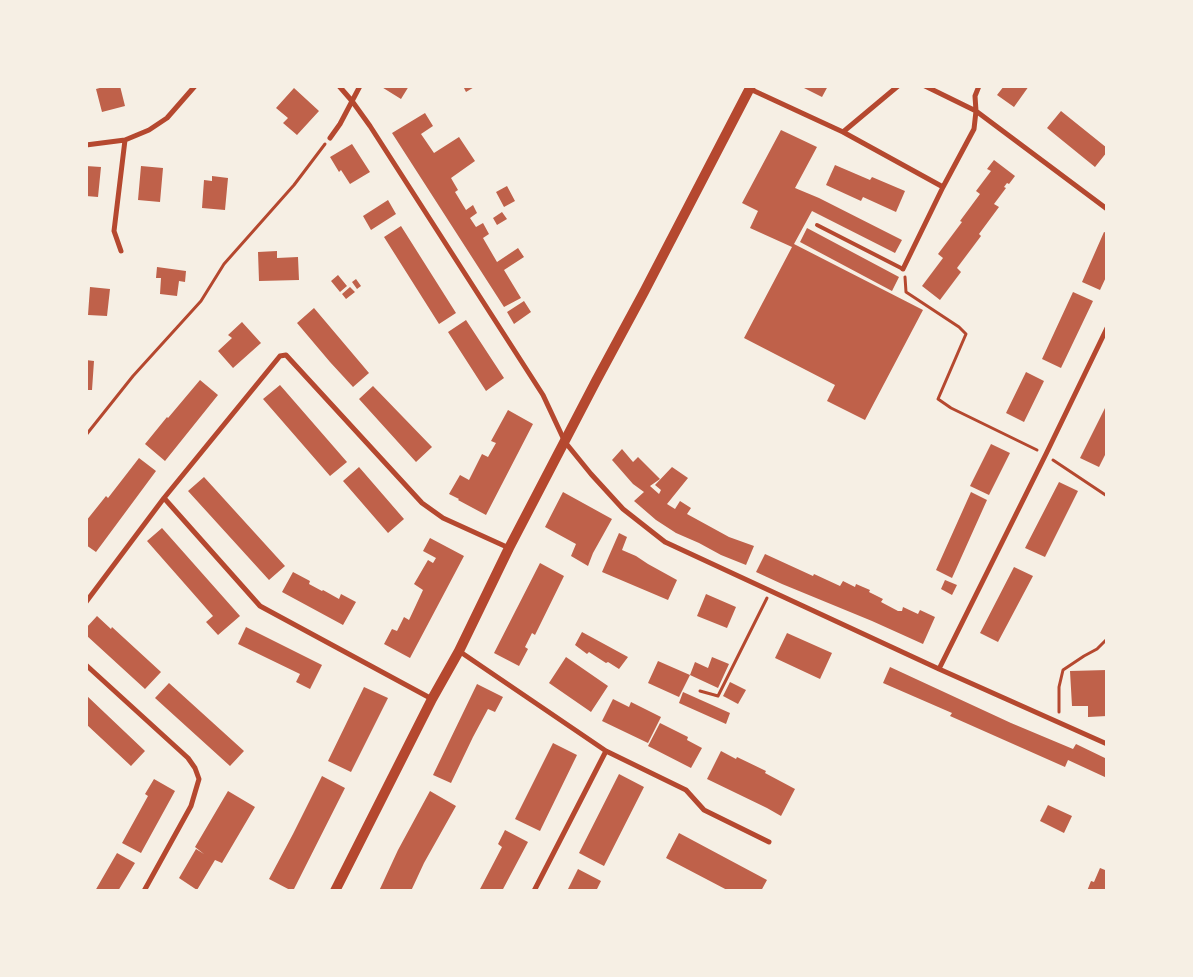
<!DOCTYPE html>
<html>
<head>
<meta charset="utf-8">
<style>
	body { margin:0 }
	#map { position:relative; width:1193px; height:977px; overflow:hidden; background:#f6efe4; font-family:"Source Sans 3",sans-serif }
	canvas { display:block }
	.frame { position:absolute; inset:0; border:88px solid #f6efe4; pointer-events:none }
</style>
</head>
<body>
<div id="map">
<canvas width="1193" height="977"></canvas>
<div class="frame"></div>
</div>
<script>
const c = document.querySelector('canvas').getContext('2d');
c.lineJoin = 'round';
function paint(path, color) { c.fillStyle = color; c.fill(path, 'evenodd'); }
function trace(path, color, width, dash) { c.strokeStyle = color; c.lineWidth = width; c.lineCap = dash ? 'butt' : 'round'; c.setLineDash(dash || []); c.stroke(path); }
paint(new Path2D(`
	M 107,86 L 120,86 L 125,106 L 102,112 L 96,89 Z
	M 380,86 L 409,86 L 401,99 Z
	M 463,86 L 476,86 L 466,92 Z
	M 805,86 L 828,86 L 822,97 L 804,88 Z
	M 1004,86 L 1029,86 L 1014,107 L 997,95 Z
	M 294,88 L 319,111 L 297,135 L 283,123 L 288,118 L 276,108 Z
	M 1061,111 L 1107,148 L 1107,152 L 1095,167 L 1047,128 Z
	M 425,113 L 433,126 L 421,134 L 434,153 L 459,137 L 475,161 L 451,178 L 458,190 L 455,192 L 466,210 L 473,205 L 477,213 L 470,218 L 476,227 L 483,223 L 489,234 L 483,238 L 497,262 L 518,248 L 524,257 L 504,270 L 521,298 L 504,307 L 392,133 Z
	M 781,130 L 817,147 L 795,188 L 819,198 L 902,240 L 895,253 L 812,211 L 794,244 L 923,310 L 865,420 L 827,401 L 835,385 L 744,338 L 792,247 L 750,228 L 758,211 L 742,203 Z
	M 352,144 L 370,172 L 350,184 L 341,170 L 339,172 L 330,157 Z
	M 994,160 L 1015,176 L 1009,184 L 1007,183 L 1004,187 L 1006,188 L 994,204 L 999,207 L 979,234 L 981,236 L 957,268 L 961,272 L 940,300 L 922,286 L 943,258 L 938,254 L 962,222 L 960,221 L 980,194 L 976,191 L 991,171 L 987,169 Z
	M 835,165 L 870,180 L 872,177 L 905,191 L 896,212 L 863,197 L 861,201 L 826,185 Z
	M 86,166 L 101,167 L 98,197 L 86,196 Z
	M 141,166 L 163,168 L 160,202 L 138,200 Z
	M 212,176 L 228,178 L 225,210 L 202,208 L 204,180 L 212,181 Z
	M 507,186 L 515,201 L 504,207 L 496,192 Z
	M 388,200 L 396,214 L 371,230 L 363,216 Z
	M 502,212 L 507,219 L 497,225 L 493,218 Z
	M 401,226 L 456,313 L 439,324 L 384,237 Z
	M 807,228 L 899,277 L 892,291 L 800,242 Z
	M 1104,232 L 1107,233 L 1107,275 L 1100,290 L 1082,282 Z
	M 277,251 L 277,258 L 298,257 L 299,280 L 259,281 L 258,252 Z
	M 157,267 L 186,271 L 185,282 L 179,281 L 177,296 L 160,294 L 161,278 L 156,278 Z
	M 338,275 L 347,286 L 340,292 L 331,281 Z
	M 356,279 L 361,286 L 357,289 L 352,282 Z
	M 90,287 L 110,289 L 107,316 L 88,315 Z
	M 350,287 L 355,292 L 346,299 L 342,294 Z
	M 1073,292 L 1093,301 L 1061,368 L 1042,359 Z
	M 524,301 L 531,312 L 514,324 L 507,312 Z
	M 314,308 L 369,373 L 353,387 L 330,362 L 297,323 Z
	M 466,320 L 504,378 L 486,391 L 448,332 Z
	M 242,322 L 261,343 L 233,368 L 218,351 L 232,338 L 228,335 Z
	M 86,360 L 94,361 L 92,390 L 86,390 Z
	M 1026,372 L 1044,381 L 1024,422 L 1006,413 Z
	M 200,380 L 218,395 L 165,461 L 145,444 L 167,417 L 168,418 Z
	M 280,385 L 347,462 L 330,476 L 263,399 Z
	M 373,386 L 432,447 L 416,462 L 359,399 Z
	M 1107,404 L 1107,451 L 1099,467 L 1080,458 Z
	M 508,410 L 533,424 L 486,515 L 458,500 L 459,499 L 449,494 L 460,475 L 469,480 L 482,454 L 488,457 L 496,443 L 491,441 Z
	M 991,444 L 1010,453 L 989,495 L 970,486 Z
	M 622,449 L 633,462 L 638,457 L 660,479 L 650,486 L 659,494 L 661,490 L 655,485 L 672,467 L 688,478 L 667,504 L 675,509 L 680,501 L 691,508 L 687,514 L 729,537 L 754,546 L 746,565 L 721,555 L 699,543 L 676,533 L 656,520 L 634,501 L 644,492 L 633,484 L 612,460 Z
	M 139,458 L 156,471 L 96,552 L 86,545 L 86,521 L 106,496 L 108,498 Z
	M 359,467 L 404,519 L 388,533 L 343,481 Z
	M 204,477 L 285,566 L 269,580 L 188,491 Z
	M 1059,482 L 1078,491 L 1045,557 L 1025,548 Z
	M 563,492 L 612,519 L 593,553 L 588,566 L 571,556 L 576,544 L 545,527 Z
	M 971,492 L 987,500 L 952,578 L 936,570 Z
	M 162,528 L 240,616 L 218,635 L 206,622 L 213,616 L 147,541 Z
	M 619,533 L 627,537 L 622,550 L 636,556 L 648,564 L 677,580 L 668,600 L 602,572 Z
	M 430,538 L 464,556 L 410,658 L 384,644 L 392,629 L 397,631 L 404,617 L 409,620 L 423,590 L 414,584 L 428,560 L 433,563 L 436,558 L 423,551 Z
	M 765,554 L 813,576 L 814,574 L 840,586 L 843,581 L 855,587 L 856,584 L 870,590 L 869,592 L 883,599 L 881,602 L 898,611 L 902,611 L 903,607 L 918,614 L 920,610 L 935,617 L 923,644 L 872,621 L 782,584 L 756,572 Z
	M 540,563 L 564,576 L 535,635 L 532,633 L 525,647 L 528,649 L 519,666 L 494,653 Z
	M 1014,567 L 1033,576 L 998,642 L 980,633 Z
	M 293,572 L 310,581 L 309,584 L 322,591 L 323,590 L 339,599 L 341,594 L 356,602 L 343,625 L 282,592 Z
	M 945,580 L 957,585 L 952,595 L 941,589 Z
	M 706,594 L 736,607 L 727,628 L 697,616 Z
	M 97,616 L 111,629 L 112,627 L 161,672 L 145,689 L 86,635 L 86,628 Z
	M 246,627 L 322,665 L 310,689 L 296,682 L 300,674 L 238,644 Z
	M 582,632 L 628,657 L 619,669 L 608,662 L 606,663 L 589,652 L 587,654 L 575,645 Z
	M 787,633 L 832,653 L 820,679 L 775,658 Z
	M 566,657 L 608,686 L 591,712 L 549,683 Z
	M 712,657 L 729,664 L 718,688 L 690,675 L 695,662 L 708,668 Z
	M 658,661 L 690,675 L 679,697 L 648,683 Z
	M 890,667 L 1011,723 L 1073,749 L 1076,744 L 1107,759 L 1107,778 L 1068,760 L 1065,767 L 950,716 L 952,713 L 883,683 Z
	M 1107,670 L 1107,716 L 1088,717 L 1088,706 L 1072,706 L 1070,671 Z
	M 730,682 L 746,690 L 738,704 L 723,696 Z
	M 169,683 L 244,751 L 230,766 L 155,698 Z
	M 477,684 L 503,697 L 495,712 L 488,709 L 473,737 L 451,783 L 433,775 Z
	M 364,687 L 388,698 L 351,772 L 328,761 Z
	M 683,692 L 730,713 L 726,724 L 679,703 Z
	M 86,695 L 145,751 L 131,766 L 86,724 Z
	M 613,699 L 629,707 L 631,702 L 661,717 L 648,743 L 602,721 Z
	M 660,723 L 688,737 L 687,740 L 702,748 L 691,768 L 648,746 Z
	M 553,743 L 577,755 L 540,831 L 515,819 Z
	M 721,751 L 736,759 L 737,757 L 766,771 L 765,773 L 795,789 L 781,816 L 767,808 L 707,779 Z
	M 619,774 L 644,787 L 604,866 L 579,853 Z
	M 322,776 L 345,788 L 293,891 L 292,891 L 269,879 L 293,834 Z
	M 154,779 L 175,791 L 141,853 L 122,843 L 148,796 L 145,794 Z
	M 228,791 L 255,807 L 222,863 L 215,860 L 197,890 L 179,878 L 196,849 L 204,854 L 195,847 Z
	M 430,791 L 456,806 L 424,863 L 411,891 L 379,891 L 398,850 Z
	M 1048,805 L 1072,816 L 1064,833 L 1040,821 Z
	M 505,830 L 528,842 L 502,891 L 479,891 L 502,847 L 498,844 Z
	M 679,833 L 767,880 L 761,891 L 729,891 L 666,858 Z
	M 117,853 L 135,863 L 118,891 L 95,891 Z
	M 1107,866 L 1107,891 L 1087,891 L 1091,881 L 1094,882 L 1100,868 L 1105,870 Z
	M 578,869 L 601,881 L 596,891 L 567,891 Z`), '#bf614a');
trace(new Path2D(`
	M 905,277 L 906,292 L 959,327 L 966,334 L 938,399 L 951,408 L 1037,450
	M 86,435 L 133,376 L 201,301 L 224,264 L 294,185 L 325,144
	M 1053,460 L 1107,496
	M 700,691 L 718,696 L 767,598
	M 1059,712 L 1059,687 L 1063,670 L 1084,656 L 1097,649 L 1107,639`), '#b5482f', 3);
trace(new Path2D(`
	M 817,225 L 903,269`), '#b5482f', 4);
trace(new Path2D(`
	M 339,86 L 352,101 L 370,126 L 543,395 L 565,442 L 591,474 L 623,509 L 665,542 L 939,669 L 1107,744
	M 925,86 L 976,111 L 1107,209
	M 750,89 L 843,132 L 943,187
	M 843,132 L 898,86
	M 330,138 L 340,124 L 360,86
	M 86,145 L 125,140 L 149,130 L 167,118 L 195,86
	M 121,251 L 114,231 L 125,140
	M 903,269 L 943,187 L 974,129 L 976,111 L 975,96 L 979,86
	M 164,498 L 260,606 L 432,699
	M 86,602 L 164,498 L 280,356 L 286,355 L 422,503 L 443,518 L 509,548
	M 459,651 L 606,751 L 686,790 L 704,810 L 769,842
	M 86,665 L 188,758 L 195,768 L 199,779 L 191,806 L 144,891
	M 939,669 L 1046,454 L 1107,328
	M 534,891 L 606,751`), '#b5482f', 5);
trace(new Path2D(`
	M 335,891 L 432,699 L 459,651 L 509,548 L 596,381 L 644,292 L 751,86`), '#b5482f', 10);
</script>
</body>
</html>
